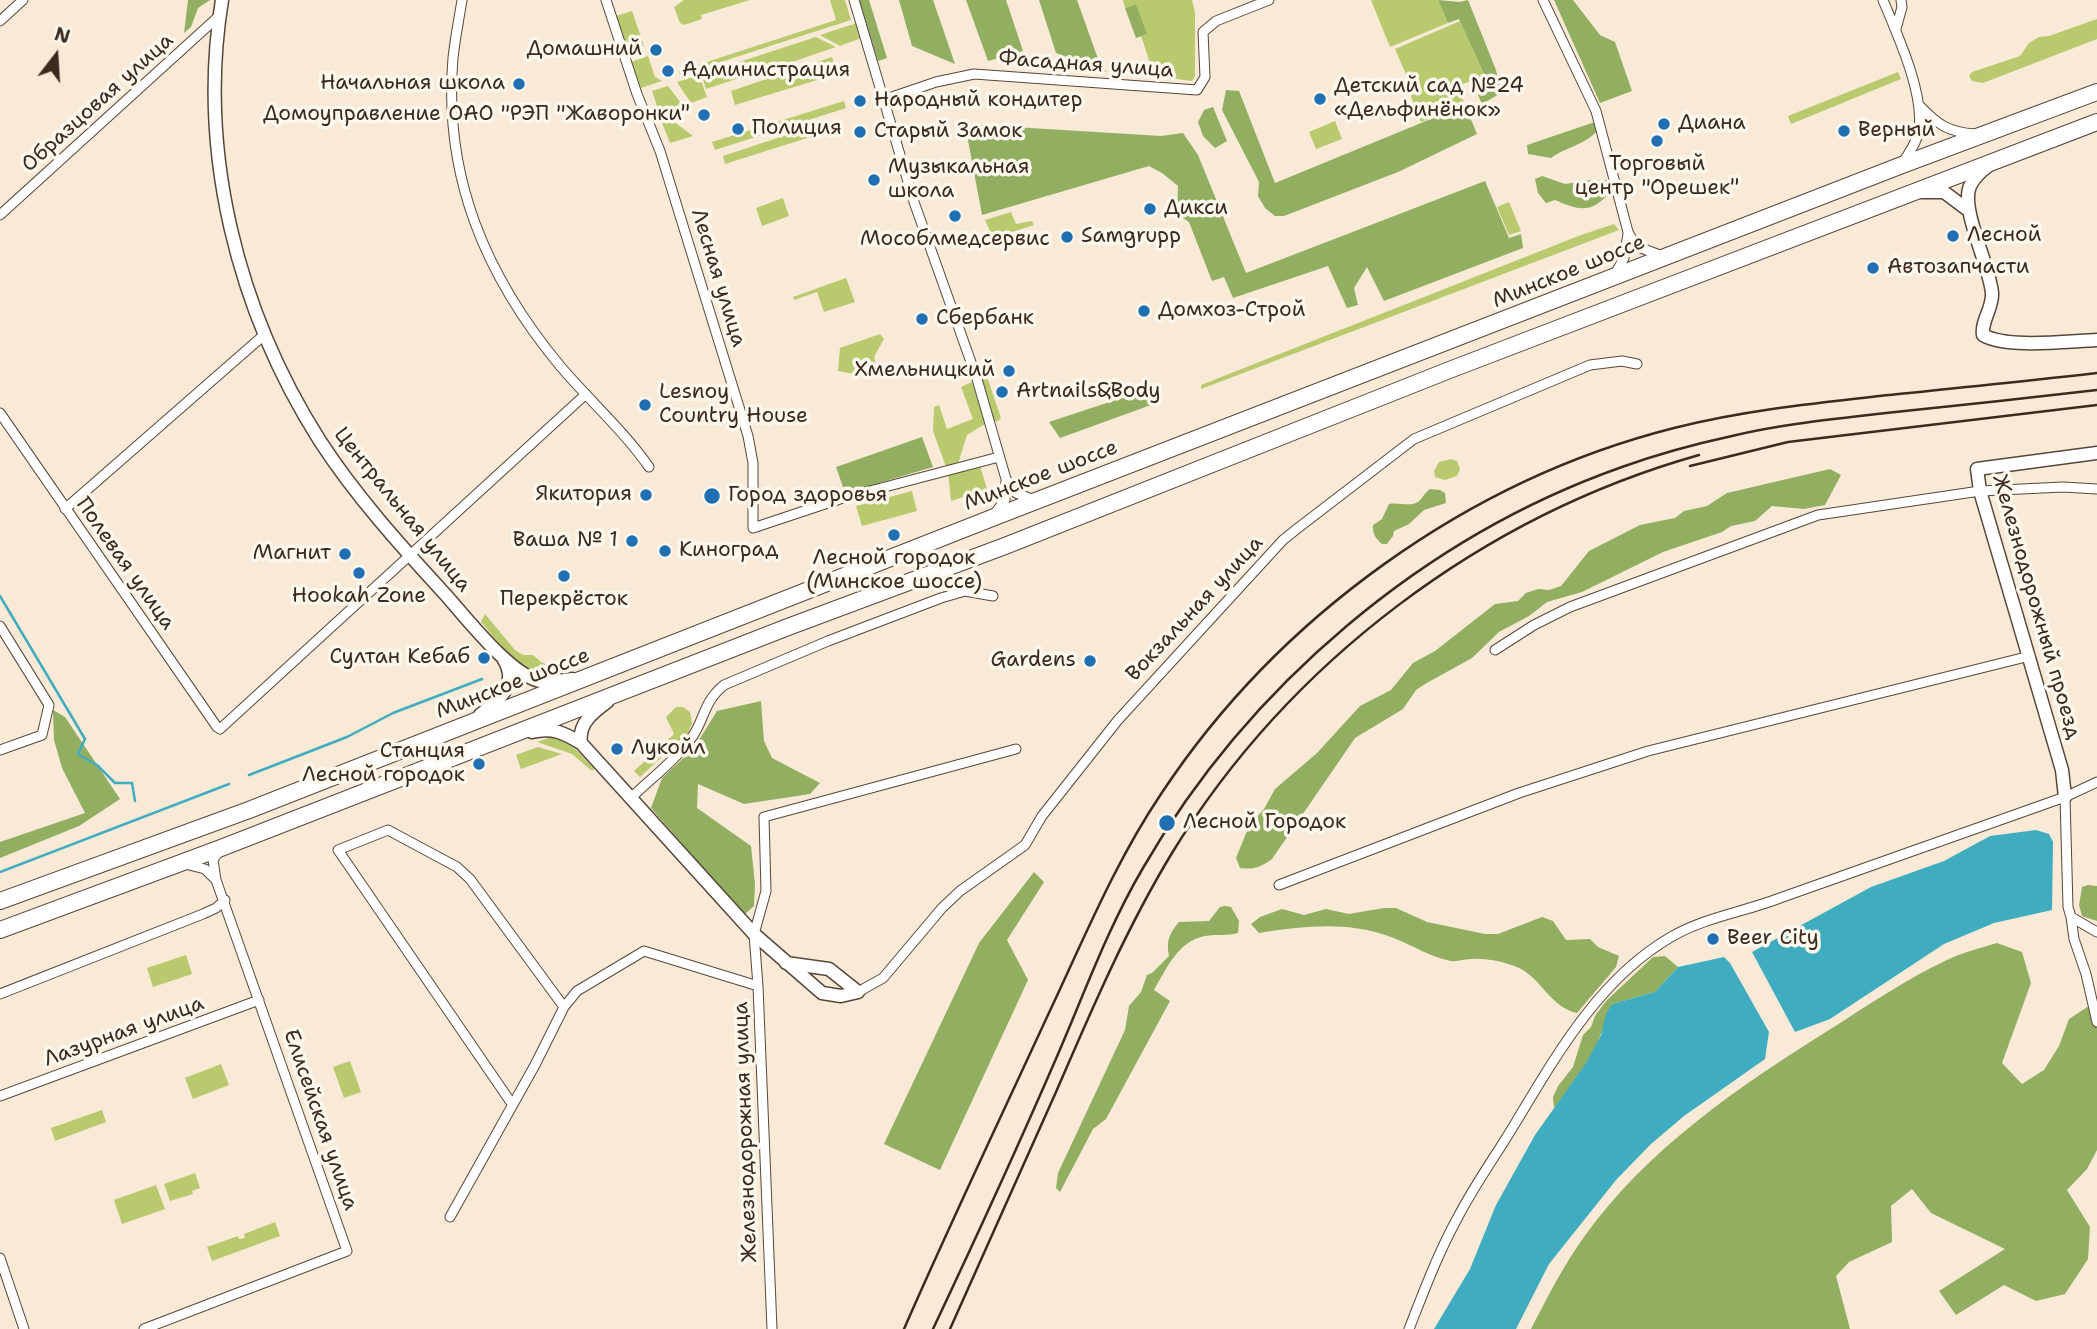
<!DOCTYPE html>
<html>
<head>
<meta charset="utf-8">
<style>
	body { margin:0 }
	#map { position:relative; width:2097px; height:1329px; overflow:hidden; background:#f8ead7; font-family:"Shantell Sans",sans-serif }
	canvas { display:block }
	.north { position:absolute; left:21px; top:21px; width:70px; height:70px; -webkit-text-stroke:5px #fbf7ec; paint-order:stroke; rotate:17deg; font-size:19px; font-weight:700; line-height:28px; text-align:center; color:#3b2a1e }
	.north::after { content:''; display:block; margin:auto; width:24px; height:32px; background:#3b2a1e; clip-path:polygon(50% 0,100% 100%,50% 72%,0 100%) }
</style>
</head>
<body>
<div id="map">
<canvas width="2097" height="1329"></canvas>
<div class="north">N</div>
</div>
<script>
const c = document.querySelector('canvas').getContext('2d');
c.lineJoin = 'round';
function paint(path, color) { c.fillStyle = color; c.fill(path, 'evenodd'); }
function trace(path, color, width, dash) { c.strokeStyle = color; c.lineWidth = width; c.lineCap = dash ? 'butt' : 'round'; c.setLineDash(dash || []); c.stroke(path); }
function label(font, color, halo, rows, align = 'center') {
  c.font = font + ' "Shantell Sans",sans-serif'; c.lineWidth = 7; c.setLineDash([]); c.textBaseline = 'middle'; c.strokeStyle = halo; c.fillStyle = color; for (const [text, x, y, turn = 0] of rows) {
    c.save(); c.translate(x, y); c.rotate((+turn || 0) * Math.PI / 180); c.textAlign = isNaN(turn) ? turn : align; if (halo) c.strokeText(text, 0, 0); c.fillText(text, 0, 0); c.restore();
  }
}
paint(new Path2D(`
	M 684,0 L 750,0 L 701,15 L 702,19 L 684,25 L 680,23 L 674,7 Z
	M 830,0 L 845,0 L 851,20 L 680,75 L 679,71 L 836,20 Z
	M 1123,0 L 1192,0 L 1195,12 L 1195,76 L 1192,81 C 1148,75 1156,78 1141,36 L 1146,35 L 1136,4 L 1125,8 Z
	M 1371,0 L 1438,0 L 1448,23 L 1390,47 Z
	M 632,11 L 644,46 L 628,51 L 616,16 Z
	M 2097,19 L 2097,39 L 1983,83 L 1972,81 L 1969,76 L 1972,72 L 2020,56 L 2029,43 L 2039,37 L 2049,36 Z
	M 1460,21 L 1485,76 L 1457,86 L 1465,105 L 1421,122 L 1406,83 L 1409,81 L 1395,49 Z
	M 860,22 L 864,37 L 840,46 L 820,35 Z
	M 816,37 L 836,47 L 745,78 L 739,62 Z
	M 648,56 L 655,77 L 662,81 L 641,88 L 631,62 Z
	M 832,57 L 837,74 L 735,105 L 731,91 Z
	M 738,65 L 742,77 L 706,89 L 702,76 Z
	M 1898,72 L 1901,79 L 1791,124 L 1788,116 Z
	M 699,75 L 707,97 L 691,103 L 677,82 Z
	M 668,86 L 684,107 L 660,115 L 652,91 Z
	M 844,101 L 846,108 L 715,150 L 712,142 Z
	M 666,116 L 693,136 L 670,143 L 660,118 Z
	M 1335,121 L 1342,139 L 1316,149 L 1309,132 Z
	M 823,123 L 826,132 L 725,164 L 723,156 Z
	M 783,198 L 789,216 L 762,226 L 756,208 Z
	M 1509,202 L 1521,231 L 1509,235 L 1497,207 Z
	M 1011,212 L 1016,224 L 1032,221 L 1034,225 L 993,238 L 985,220 Z
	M 1614,224 L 1619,230 L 1201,389 L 1201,385 L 1581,235 Z
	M 846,278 L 855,302 L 824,312 L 817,292 L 794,300 L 793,297 Z
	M 880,334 L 884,339 L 874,357 L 876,364 L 870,377 L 838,371 L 840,348 Z
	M 981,368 L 984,368 L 1001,418 L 997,422 L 993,420 L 978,369 Z
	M 972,382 L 985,424 L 967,435 L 958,464 L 946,467 L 933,431 L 934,407 L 939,405 L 947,429 L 973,419 L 961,387 Z
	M 1451,459 L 1457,461 L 1460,469 L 1457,476 L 1445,480 L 1435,477 L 1434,471 L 1439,462 Z
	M 980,466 L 987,489 L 951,501 L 948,472 Z
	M 912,491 L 917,511 L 862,526 L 856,506 Z
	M 485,614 L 515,650 L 523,655 L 533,655 L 541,662 L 558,670 C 524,686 501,645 481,622 Z
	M 676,707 L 683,707 L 690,712 L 692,723 L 688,733 L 640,777 L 634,771 L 674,734 L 666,717 Z
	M 557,735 L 569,742 L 594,769 L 592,771 L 572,754 L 537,742 Z
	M 538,747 L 562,754 L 521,769 L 516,755 Z
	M 186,955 L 192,974 L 153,987 L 147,968 Z
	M 350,1061 L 361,1092 L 344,1098 L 333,1067 Z
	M 221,1064 L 229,1085 L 193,1099 L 185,1078 Z
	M 102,1110 L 106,1122 L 55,1141 L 51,1128 Z
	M 195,1173 L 200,1188 L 192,1191 L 193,1194 L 170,1201 L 164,1184 Z
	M 156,1185 L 165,1209 L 122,1224 L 114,1200 Z
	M 275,1222 L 280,1236 L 212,1261 L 207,1247 L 238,1236 L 239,1239 L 245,1238 L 244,1234 Z`), '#b8ca6d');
paint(new Path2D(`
	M 188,0 L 210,0 L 198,8 L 191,27 L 184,33 Z
	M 859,0 L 869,0 L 887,58 L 878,61 Z
	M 899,0 L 933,0 L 955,64 L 912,46 Z
	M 966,0 L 1006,0 L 1023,51 L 988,61 Z
	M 1039,0 L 1077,0 L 1097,56 L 1106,72 L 1056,53 Z
	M 1438,0 L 1460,2 L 1468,0 L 1496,70 L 1501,93 L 1482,104 L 1478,95 L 1485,76 L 1459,19 L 1448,23 Z
	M 1554,0 L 1573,0 L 1600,35 L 1615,42 L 1632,91 L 1600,103 Z
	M 1136,4 L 1147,34 L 1136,38 L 1125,8 Z
	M 1226,90 L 1239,91 L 1275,183 L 1465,105 L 1477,134 L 1398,172 L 1284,216 L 1275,216 L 1265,208 L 1258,196 L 1259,182 L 1222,110 Z
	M 1213,107 L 1227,141 L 1215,148 L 1203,136 L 1198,122 L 1204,110 Z
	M 1595,122 L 1598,130 C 1585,145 1566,147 1551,158 L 1528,154 L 1527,145 Z
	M 981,125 L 1161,136 L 1183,133 L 1198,155 L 1246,273 L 1485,181 L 1509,238 L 1521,234 L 1523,248 L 1384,301 L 1367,267 L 1354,288 L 1358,305 L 1347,308 L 1328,266 L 1233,298 L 1224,277 L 1212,281 L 1189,222 L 1177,214 L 1178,186 L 1162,173 L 1149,166 L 982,215 L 968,140 Z
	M 1542,176 L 1565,184 L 1591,180 L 1608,180 L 1613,189 C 1593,213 1582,212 1555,200 L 1546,203 L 1538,193 L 1535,179 Z
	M 1143,391 L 1151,405 L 1060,438 L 1049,422 Z
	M 922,437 L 933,467 L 845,493 L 836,467 Z
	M 1830,469 L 1841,475 L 1825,505 L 1804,509 L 1772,506 L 1755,521 L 1731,526 L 1722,532 L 1663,552 L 1582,592 L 1547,602 L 1529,616 L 1499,632 L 1472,658 L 1425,684 L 1416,690 L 1403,709 L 1355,738 L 1272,859 C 1261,867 1254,870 1240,868 L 1236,858 L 1249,826 L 1264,809 L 1275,789 L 1317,753 L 1360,706 L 1391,690 L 1413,663 L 1435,651 L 1495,604 L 1518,601 L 1526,593 L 1538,589 L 1549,590 L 1561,586 L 1589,551 L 1640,525 L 1675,518 L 1684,511 L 1707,506 L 1727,493 Z
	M 1430,489 L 1440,490 L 1445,493 L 1446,503 L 1424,510 L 1409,524 L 1394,531 L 1393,536 L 1387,544 L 1382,544 C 1376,539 1372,533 1373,525 L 1382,519 L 1389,504 C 1398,502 1410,507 1418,502 C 1423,498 1424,493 1430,489 Z
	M 761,701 L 764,741 L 772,758 L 820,783 L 810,794 L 744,804 L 698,784 L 697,808 L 751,846 L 755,884 L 754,906 L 744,915 L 651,808 L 662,778 L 694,748 L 717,711 Z
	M 53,710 L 65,717 L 120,799 L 79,826 L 0,858 L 0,842 L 85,813 L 62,768 L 54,740 Z
	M 1034,872 L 1044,882 L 1007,940 L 1028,980 L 940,1170 L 884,1144 L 979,943 Z
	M 2088,885 L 2097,886 L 2097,921 L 2082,916 L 2079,905 L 2082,887 Z
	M 1225,906 L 1231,907 L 1239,921 L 1238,933 C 1227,936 1217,934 1205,936 C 1178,941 1167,968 1154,990 L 1170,1001 L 1106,1119 L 1093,1129 L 1060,1192 L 1056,1188 L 1058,1173 L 1125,1030 L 1129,1006 L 1141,992 L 1147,975 L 1152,973 L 1169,956 C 1166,941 1169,934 1179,922 L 1209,921 L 1220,907 Z
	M 1384,908 L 1396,908 L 1427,922 L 1485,934 L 1498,934 L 1542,917 L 1553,921 L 1566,940 L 1590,939 L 1598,947 L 1619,956 L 1616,967 L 1577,1013 C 1550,1007 1542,979 1519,968 C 1506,962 1486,958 1472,959 C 1465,959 1457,962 1451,961 C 1429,957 1411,944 1391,937 C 1348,921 1304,926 1259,933 L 1251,924 L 1260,917 L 1282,909 L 1304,915 L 1326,909 L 1349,914 Z
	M 1997,943 L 2022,952 L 2031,983 L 2002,1063 L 2022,1084 L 2044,1070 L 2059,1046 L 2069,1019 L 2095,1002 L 2097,1003 L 2097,1150 L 2087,1169 L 2067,1190 L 2090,1227 L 2088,1259 L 2065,1294 L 2036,1301 L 2004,1285 L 1956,1315 L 1939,1291 L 2005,1249 L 1931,1213 L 1912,1189 L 1891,1206 L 1892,1242 L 1849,1262 L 1836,1276 L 1850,1329 L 1531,1329 C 1547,1298 1563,1266 1584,1237 C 1647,1149 1738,1087 1829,1030 C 1867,1006 1906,979 1947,960 C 1963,952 1981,948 1997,943 Z
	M 1665,956 L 1678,967 L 1655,992 L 1612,1004 C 1606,1015 1605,1025 1600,1036 C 1590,1062 1570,1086 1554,1108 L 1553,1097 L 1558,1086 L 1573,1067 L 1583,1035 L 1591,1027 L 1595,1016 L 1606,1001 L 1653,957 Z`), '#92ae60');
paint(new Path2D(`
	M 2036,830 L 2049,834 L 2053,842 L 2052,910 L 1994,923 L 1944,944 L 1830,1019 L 1795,1032 L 1752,952 L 1871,887 L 1944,861 L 1990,836 Z
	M 1724,957 L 1730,963 L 1769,1032 L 1765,1059 L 1684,1116 L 1651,1144 L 1616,1180 L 1549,1264 L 1516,1329 L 1434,1329 L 1470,1269 L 1496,1205 L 1535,1135 L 1586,1063 L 1601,1035 L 1606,1014 L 1612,1004 L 1655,992 L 1678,967 Z`), '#40acbf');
trace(new Path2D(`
	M 0,596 L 85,739 L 78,754 L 97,765 L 115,783 L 132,783 L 135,801
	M 249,775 L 347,737 L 393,713 L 482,679
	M 0,872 L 229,784`), '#40acbf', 2.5);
const street = new Path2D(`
	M 462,0 C 459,19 455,39 453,58 C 443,177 486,277 561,367 C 590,401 624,431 649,467
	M 606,0 L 637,94 L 660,151 L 748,436 L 753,463 L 753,528 L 843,498 L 999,457
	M 854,0 L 914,202 L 977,379 L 1006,479 L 1016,493 L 1034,500
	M 1543,0 L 1596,111 L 1628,232 L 1636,246 L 1662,256
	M 1883,0 C 1897,34 1924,92 1919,129 C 1918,141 1909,152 1903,163
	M 0,21 L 23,0
	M 1896,29 L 1902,7 L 1901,0
	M 883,100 L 936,82 L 974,74 L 1197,90 L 1205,77 L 1203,32 L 1216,21 L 1269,0
	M 1919,105 C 1938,125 1948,132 1975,134
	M 0,215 L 219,16
	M 1614,276 L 1624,258 L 1628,234
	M 0,413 L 217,727 L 220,729 L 586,394
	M 65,509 L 264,335
	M 996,512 L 1005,500 L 1006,481
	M 0,626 L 49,705 L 42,735 L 0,750
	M 1495,650 L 1534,625 L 1570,607 L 1818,515 L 1980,491 L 2063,487 L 2097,489
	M 2065,797 L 2068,907 L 2071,917 L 2097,932
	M 631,798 C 650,779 674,762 690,740 C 705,721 702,703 724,685 L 828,641 L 941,598 L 965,591 L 993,596
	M 185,864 L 205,869 L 215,879
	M 1279,885 L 1519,793 L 1648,751 L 2030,656
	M 2071,917 L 2074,939 L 2086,974 L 2097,1022
	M 858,992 L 883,978 L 942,908 L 960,891 L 1025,845 L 1042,816 L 1118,720 L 1283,540 L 1298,528 L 1414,439 L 1590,365 L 1622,361 L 1637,364
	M 0,994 L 203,914 L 216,908 L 225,900
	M 0,1096 L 259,1000
	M 512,1104 L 338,850 L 388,830 L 457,867 L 470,879 L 564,1007
	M 450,1217 L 535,1065 L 564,1007 L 577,991 L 644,951 L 758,986
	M 0,1258 L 24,1329
	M 144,1329 L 347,1251 L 216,880 L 213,860 L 219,851
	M 772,1329 L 758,986 L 754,934 L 766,891 L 764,817 L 1016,749
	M 1409,1329 C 1424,1291 1438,1253 1458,1217 C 1475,1184 1497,1154 1516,1122 C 1557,1054 1600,978 1671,937 C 1705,917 1744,912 1780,898 C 1875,864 1970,830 2065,797 L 2097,782`);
const secondary = new Path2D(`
	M 222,0 C 197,152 238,312 320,441 C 355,495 400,545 444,593 C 465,616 510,675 540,681 C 550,683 562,680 572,679
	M 1988,166 C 1981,171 1974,178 1970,186 C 1960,209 1990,266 1992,293 C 1993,308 1981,321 1983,335 C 2007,349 2068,341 2097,340
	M 1922,192 L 1944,192 L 1968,210
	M 480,715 C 499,700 519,685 504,660
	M 532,732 C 553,727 564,733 581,743 L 754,934 L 822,993 L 841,996 L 858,992 L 829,969 L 786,963
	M 581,743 C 578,724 592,713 607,702
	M 2065,797 L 2062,770 L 1980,491 L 1977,469 L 2097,453`);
const highway = new Path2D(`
	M 0,901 L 249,810 L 992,518 L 1902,165 L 2097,92
	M 0,930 L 221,848 L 788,627 L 1005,546 L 1452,369 L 2097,122`);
trace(street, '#57473a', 11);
trace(secondary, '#57473a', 15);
trace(highway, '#57473a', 18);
trace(street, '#fff', 9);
trace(secondary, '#fff', 12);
trace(highway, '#fff', 16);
trace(new Path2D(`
	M 1690,466 L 1788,442 L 2097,405
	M 904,1329 C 950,1224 999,1121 1047,1017 C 1083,941 1114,864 1161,794 C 1278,617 1468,480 1674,428 C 1745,410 1817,403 1889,395 C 1958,388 2028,381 2097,373
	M 933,1329 C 975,1240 1016,1151 1055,1061 C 1083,997 1107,929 1143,868 C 1248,686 1423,537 1622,467 C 1658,454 1695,444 1732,436 C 1782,424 1835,419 1886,413 C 1956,406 2027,398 2097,390
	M 950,1329 C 986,1250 1021,1171 1056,1092 C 1091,1011 1126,929 1172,853 C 1290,661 1483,516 1699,455`), '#3b2a1e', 2.5);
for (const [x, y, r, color] of [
	[656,50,7,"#1f6fb2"],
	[668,71,7,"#1f6fb2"],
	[519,84,7,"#1f6fb2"],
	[1320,99,7,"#1f6fb2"],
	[860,101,7,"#1f6fb2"],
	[704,115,7,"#1f6fb2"],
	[1664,124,7,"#1f6fb2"],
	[738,129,7,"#1f6fb2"],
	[1844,131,7,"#1f6fb2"],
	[860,132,7,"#1f6fb2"],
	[1657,141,7,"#1f6fb2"],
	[874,180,7,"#1f6fb2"],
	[1150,209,7,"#1f6fb2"],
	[955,216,7,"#1f6fb2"],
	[1953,236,7,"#1f6fb2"],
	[1067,237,7,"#1f6fb2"],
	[1873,268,7,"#1f6fb2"],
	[1144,311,7,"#1f6fb2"],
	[922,319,7,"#1f6fb2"],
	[1009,371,7,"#1f6fb2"],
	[1002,392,7,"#1f6fb2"],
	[645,405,7,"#1f6fb2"],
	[646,495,7,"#1f6fb2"],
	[712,496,9,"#1f6fb2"],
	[894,535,7,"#1f6fb2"],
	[632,541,7,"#1f6fb2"],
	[665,551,7,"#1f6fb2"],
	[345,554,7,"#1f6fb2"],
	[359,573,7,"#1f6fb2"],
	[564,576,7,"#1f6fb2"],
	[484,658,7,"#1f6fb2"],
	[1090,661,7,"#1f6fb2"],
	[617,749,7,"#1f6fb2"],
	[479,764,7,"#1f6fb2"],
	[1167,823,9,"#1f6fb2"],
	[1713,939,7,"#1f6fb2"]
]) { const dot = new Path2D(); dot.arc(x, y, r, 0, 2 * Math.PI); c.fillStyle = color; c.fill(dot); trace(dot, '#fbf7ec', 2.5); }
label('21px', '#3b2a1e', '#fbf7ec', [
	["Домашний",642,50,"right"],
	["Администрация",682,71],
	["Начальная школа",505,84,"right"],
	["Детский сад №24",1334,87],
	["«Дельфинёнок»",1334,111],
	["Народный кондитер",874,101],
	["Домоуправление ОАО \"РЭП \"Жаворонки\"",690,115,"right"],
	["Диана",1678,124],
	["Полиция",752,129],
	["Верный",1858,131],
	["Старый Замок",874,132],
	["Торговый",1657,165,"center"],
	["центр \"Орешек\"",1657,189,"center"],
	["Музыкальная",888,168],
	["школа",888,192],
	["Дикси",1164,209],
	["Лесной",1967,236],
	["Samgrupp",1081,237],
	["Мособлмедсервис",955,240,"center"],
	["Автозапчасти",1887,268],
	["Домхоз-Строй",1158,311],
	["Сбербанк",936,319],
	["Хмельницкий",995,371,"right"],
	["Artnails&Body",1016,392],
	["Lesnoy",659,393],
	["Country House",659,417],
	["Якитория",632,495,"right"],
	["Город здоровья",728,496],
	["Ваша № 1",618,541,"right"],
	["Киноград",679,551],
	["Магнит",331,554,"right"],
	["Лесной городок",894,559,"center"],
	["(Минское шоссе)",894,583,"center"],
	["Hookah Zone",359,597,"center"],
	["Перекрёсток",564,600,"center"],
	["Султан Кебаб",470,658,"right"],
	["Gardens",1076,661,"right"],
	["Лукойл",631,749],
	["Станция",465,752,"right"],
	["Лесной городок",465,776,"right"],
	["Лесной Городок",1183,823],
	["Beer City",1727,939]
], 'left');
label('21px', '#3b2a1e', '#fbf7ec', [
	["Фасадная улица",1086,65,4],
	["Образцовая улица",98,103,-42],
	["Минское шоссе",1569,272,-22],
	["Лесная улица",718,278,73],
	["Минское шоссе",1041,476,-21],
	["Центральная улица",402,510,51],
	["Полевая улица",125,564,55],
	["Железнодорожный проезд",2036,607,74],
	["Вокзальная улица",1195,609,-47],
	["Минское шоссе",513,684,-21],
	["Лазурная улица",124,1032,-20],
	["Елисейская улица",320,1120,71],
	["Железнодорожная улица",746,1132,-92]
]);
</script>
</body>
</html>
